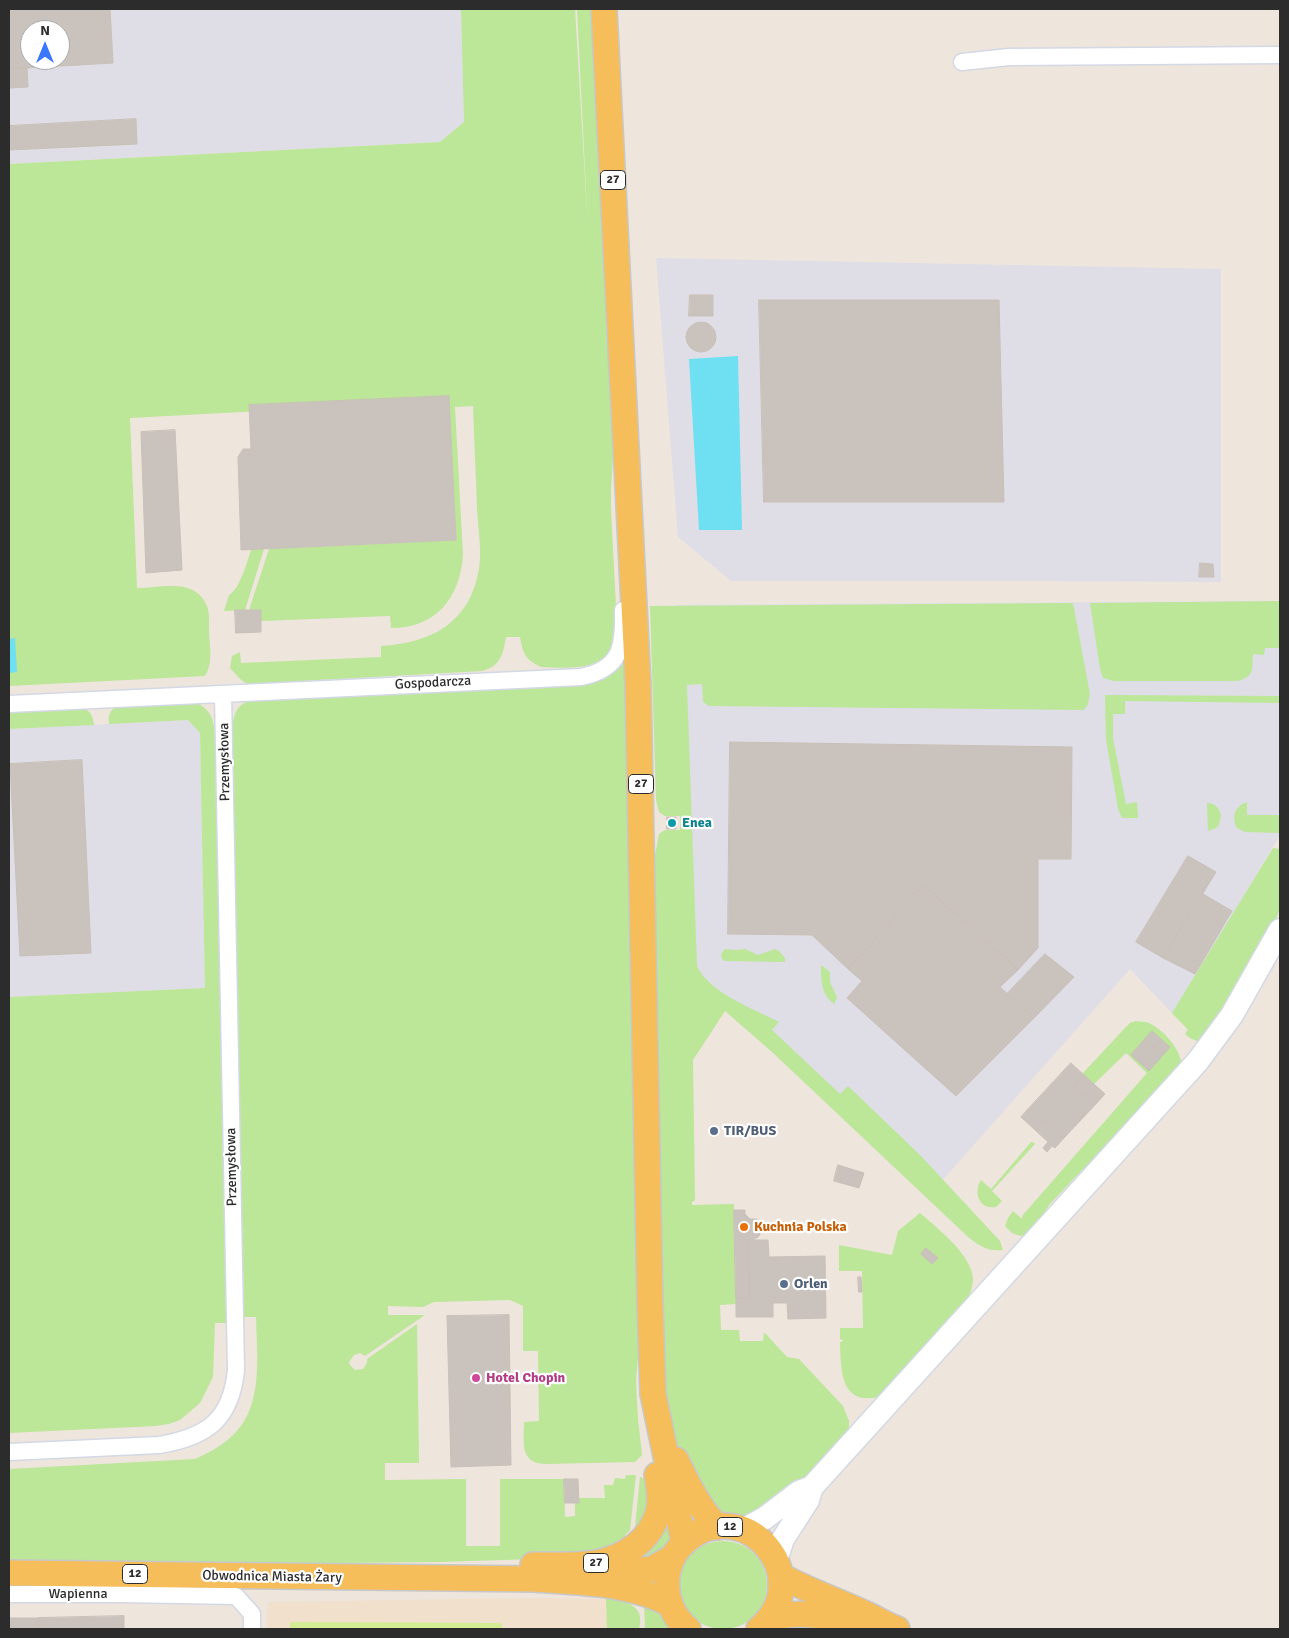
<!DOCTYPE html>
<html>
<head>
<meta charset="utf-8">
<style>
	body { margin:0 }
	#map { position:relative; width:1289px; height:1638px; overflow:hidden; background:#eee5dd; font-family:Signika,sans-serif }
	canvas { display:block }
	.frame { position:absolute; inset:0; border:10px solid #2c2c2c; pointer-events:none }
	.north { position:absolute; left:20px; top:20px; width:50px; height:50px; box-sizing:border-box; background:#fff; border:1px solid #ababab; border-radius:50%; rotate:0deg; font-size:14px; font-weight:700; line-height:20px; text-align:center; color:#2c2c2c }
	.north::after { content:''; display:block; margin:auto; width:18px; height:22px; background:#3977ff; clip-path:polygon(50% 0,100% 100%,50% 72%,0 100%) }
</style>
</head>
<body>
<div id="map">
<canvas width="1289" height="1638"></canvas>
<div class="frame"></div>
<div class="north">N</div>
</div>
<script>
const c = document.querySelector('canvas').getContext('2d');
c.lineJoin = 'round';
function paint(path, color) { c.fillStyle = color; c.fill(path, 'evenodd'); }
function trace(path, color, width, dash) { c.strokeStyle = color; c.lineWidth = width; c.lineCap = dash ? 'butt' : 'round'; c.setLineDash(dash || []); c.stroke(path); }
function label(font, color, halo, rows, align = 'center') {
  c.font = font + ' Signika,sans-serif'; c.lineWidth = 4.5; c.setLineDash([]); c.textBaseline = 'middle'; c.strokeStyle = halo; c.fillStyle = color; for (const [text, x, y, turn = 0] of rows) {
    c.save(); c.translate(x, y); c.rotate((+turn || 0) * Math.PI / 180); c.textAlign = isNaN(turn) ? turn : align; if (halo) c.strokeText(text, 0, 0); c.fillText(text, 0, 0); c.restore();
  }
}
paint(new Path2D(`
	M 9,9 L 461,9 L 464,122 L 440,142 L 9,164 ZM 30,30 L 60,30 L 60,60 L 30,60 Z
	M 656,258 L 1221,269 L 1221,582 L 1042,581 L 731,581 L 678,537 Z
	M 1280,601 L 1280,835 L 1189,988 L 1172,1013 L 1130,969 L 932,1192 L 670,957 L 687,864 L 676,605 Z
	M 188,720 L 200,733 L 206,988 L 9,997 L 9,729 Z`), '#dfdee6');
paint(new Path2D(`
	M 527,1598 L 607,1599 L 608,1629 L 267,1629 L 267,1612 L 269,1602 Z`), '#f0e0cc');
paint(new Path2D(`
	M 461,9 L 575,9 L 588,229 L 577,9 L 594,9 L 614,443 L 611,489 L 611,509 L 617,627 C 617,632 617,638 615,643 C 605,672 565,668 541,667 C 525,660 523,653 520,637 L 506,637 C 503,654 501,666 482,671 L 247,684 L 240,679 L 230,668 L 232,656 L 240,652 L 241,663 L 381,657 L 381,646 C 431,643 470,623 479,569 C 482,550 478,528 477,508 C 476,474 474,440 473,406 L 455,407 L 463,555 C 460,598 436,628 391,628 L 390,616 L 261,621 L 261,610 L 249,610 L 269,549 L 456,540 L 449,401 L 130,418 L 137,588 C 161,588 195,577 207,606 C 210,614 209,625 209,634 C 210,648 213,663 205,676 L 9,686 L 9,164 L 440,142 L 464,122 Z
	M 264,549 L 245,610 L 224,611 L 229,595 C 240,589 247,562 251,550 Z
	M 1280,601 L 1280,648 L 1265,648 L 1264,655 L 1253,654 C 1252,670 1255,676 1238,681 L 1114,681 L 1103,678 L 1100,669 L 1090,603 Z
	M 1073,603 L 1090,694 L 1088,704 L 1084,710 L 709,706 L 703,702 L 702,684 L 687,685 L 697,966 C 709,993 754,1009 779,1022 L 772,1030 L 840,1094 L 848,1086 L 920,1155 L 1000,1241 L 1003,1250 C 987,1252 978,1245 966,1235 L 772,1052 L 725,1011 L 693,1060 L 695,1200 L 692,1202 L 692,1205 L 734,1204 L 736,1304 L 720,1305 L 721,1330 L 739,1330 L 740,1341 L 763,1341 L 764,1332 L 787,1357 L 799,1359 L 843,1406 L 849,1421 L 849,1429 L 847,1434 L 823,1464 L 760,1517 L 726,1520 L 680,1457 L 672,1437 L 663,1400 L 653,925 L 654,860 L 659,834 L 665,830 L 680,830 L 680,816 L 665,816 L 659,812 L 656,800 L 650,606 Z
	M 628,658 L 641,1321 L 636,1381 L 638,1419 L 642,1455 L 635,1462 L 545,1464 C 519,1463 524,1441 524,1422 L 539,1421 L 538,1351 L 523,1351 L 523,1306 L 510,1300 L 434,1302 L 423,1307 L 388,1306 L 388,1315 L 425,1315 L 365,1356 L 360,1353 L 354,1355 L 349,1362 L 350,1365 L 355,1370 L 363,1369 L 367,1363 L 367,1359 L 417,1324 L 419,1463 L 385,1463 L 385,1480 L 466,1479 L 466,1546 L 500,1546 L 500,1479 L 564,1479 L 565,1517 L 575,1516 L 575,1503 L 578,1503 L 579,1498 L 605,1498 L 604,1485 L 613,1485 L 615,1478 L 625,1479 L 626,1475 L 636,1475 L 630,1530 L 625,1535 L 625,1546 L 535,1559 L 439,1562 L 9,1566 L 9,1469 L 195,1459 C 208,1453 220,1447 231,1437 C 264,1408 257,1357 256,1317 L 244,1317 L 232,728 C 235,710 237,704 255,699 L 591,682 C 607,678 617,670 628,658 Z
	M 1105,695 L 1280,696 L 1280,703 L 1125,701 L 1125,714 L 1113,714 L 1113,738 L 1126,804 L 1137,802 L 1138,818 L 1122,818 L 1118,809 L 1106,739 Z
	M 193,702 C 210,707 214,719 215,736 L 229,1323 L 215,1323 L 213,1377 L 200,1403 L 180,1420 L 169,1424 L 155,1426 L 9,1433 L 9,997 L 205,988 L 200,733 L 188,720 L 109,724 C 108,717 109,712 115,707 Z
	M 82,708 C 91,710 93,717 94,725 L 9,729 L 9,711 Z
	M 1247,802 L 1247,815 L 1280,815 L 1280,833 L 1245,832 L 1237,828 C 1231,817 1235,806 1247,802 Z
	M 1207,803 C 1216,803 1220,809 1221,817 L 1218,827 L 1208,831 Z
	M 1273,848 L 1280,849 L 1280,908 L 1273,927 L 1236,994 L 1199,1042 L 1190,1038 L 1185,1034 L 1188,1030 L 1172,1013 Z
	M 725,949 L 735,950 L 745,949 L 758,955 L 775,949 L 779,951 L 785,958 L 785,962 L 725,961 L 722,959 L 721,954 Z
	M 821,965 L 830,972 L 830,982 L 837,997 L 834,1004 C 821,994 821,981 821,965 Z
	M 1136,1021 C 1140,1022 1145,1021 1149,1023 C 1162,1029 1181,1049 1181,1063 L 1126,1132 L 1081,1171 L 1049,1205 L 1035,1230 L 1025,1236 L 1021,1236 L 1012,1233 L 1005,1226 L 1008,1218 L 1013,1211 L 1022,1219 L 1022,1216 L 1147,1073 L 1126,1053 L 1094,1084 L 1082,1074 L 1125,1028 L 1130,1023 Z
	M 1031,1142 L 1035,1143 L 1034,1145 L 992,1191 L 1002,1201 L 996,1207 C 979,1210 973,1193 981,1180 L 991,1189 Z
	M 920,1213 C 937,1228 974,1256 973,1281 C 972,1290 968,1299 965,1307 L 886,1395 C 841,1409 841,1375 840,1342 L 842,1342 L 843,1340 L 840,1339 L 840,1328 L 863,1328 L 862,1271 L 839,1271 L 839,1245 L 892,1255 L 898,1231 Z
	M 640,1477 L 648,1480 L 654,1493 L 634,1538 Z
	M 664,1510 L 673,1542 L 646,1563 L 643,1548 Z
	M679 1585a44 44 0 1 1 88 0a44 44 0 1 1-88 0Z
	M 606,1597 C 624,1601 646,1604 639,1629 L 607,1629 Z
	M 644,1600 L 662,1611 L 672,1629 L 645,1629 Z`), '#bce698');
paint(new Path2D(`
	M 290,1622 L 502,1623 L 502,1629 L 290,1629 Z`), '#d2ed94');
paint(new Path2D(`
	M 738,356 L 742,530 L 699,530 L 689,359 Z
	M 15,638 L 17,672 L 9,673 L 9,639 Z`), '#6ee0f2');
const building = new Path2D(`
	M 9,9 L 110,9 L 113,63 L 9,69 ZM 30,30 L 60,30 L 60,60 L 30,60 Z
	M 27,68 L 28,87 L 9,88 L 9,69 Z
	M 136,119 L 137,144 L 9,150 L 9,126 Z
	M 690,295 L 713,295 L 713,316 L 689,316 Z
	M 759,300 L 999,300 L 1004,502 L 764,502 Z
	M686 337a15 15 0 1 1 30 0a15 15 0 1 1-30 0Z
	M 449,396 L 456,540 L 241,550 L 238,457 L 243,449 L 251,449 L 249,405 Z
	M 175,430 L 182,570 L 146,573 L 141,432 Z
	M 1200,563 L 1213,564 L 1214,577 L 1199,577 Z
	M 235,610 L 261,610 L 261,632 L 236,633 Z
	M 730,742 L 1072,747 L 1071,859 L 1038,859 L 1038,948 L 1018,970 L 924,885 L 848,969 L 812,935 L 728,934 Z
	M 82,760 L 91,953 L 20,956 L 10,764 Z
	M 667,817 L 676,817 L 676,829 L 667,829 Z
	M 1188,856 L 1216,872 L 1163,958 L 1136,942 Z
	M 924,885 L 1018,970 L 1000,987 L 1034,1018 L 956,1096 L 847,998 L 862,981 L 848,969 Z
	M 1203,894 L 1232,911 L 1195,974 L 1163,958 Z
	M 1045,954 L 1074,977 L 1034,1018 L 1007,994 Z
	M 1152,1031 L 1170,1047 L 1163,1055 L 1145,1039 Z
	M 1145,1039 L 1163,1055 L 1149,1071 L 1131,1055 Z
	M 1071,1063 L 1084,1075 L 1074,1086 L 1095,1105 L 1064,1138 L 1043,1119 L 1034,1129 L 1021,1117 Z
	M 1084,1075 L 1105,1094 L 1095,1105 L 1074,1086 Z
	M 1043,1119 L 1064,1138 L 1055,1148 L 1052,1146 L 1047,1152 L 1043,1148 L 1048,1142 L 1034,1129 Z
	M 838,1165 L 864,1173 L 859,1188 L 834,1181 Z
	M 734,1210 L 745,1210 L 745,1214 L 750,1219 L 757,1219 L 759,1221 L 760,1235 L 757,1238 L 754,1238 L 754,1240 L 748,1240 L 749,1298 L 736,1298 Z
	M 748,1240 L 768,1240 L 769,1257 L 825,1256 L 826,1318 L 788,1319 L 787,1303 L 773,1303 L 773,1317 L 736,1317 L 736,1298 L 749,1298 Z
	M 926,1248 L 938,1258 L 932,1264 L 921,1254 Z
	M 858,1277 L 861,1277 L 862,1292 L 859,1292 Z
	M 509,1315 L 511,1465 L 451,1467 L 447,1316 Z
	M 564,1479 L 578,1479 L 579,1503 L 565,1503 Z
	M 124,1616 L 124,1629 L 38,1629 L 38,1618 Z
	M 9,1618 L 38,1618 L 38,1629 L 9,1629 Z`);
paint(building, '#c9c2bd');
trace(building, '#c9c0b7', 1);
const street = new Path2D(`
	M 962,62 L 1009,57 L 1280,55
	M 9,704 L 581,677 C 621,669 624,647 623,610
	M 9,1452 L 159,1445 C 207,1437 231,1420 236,1370 L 223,694
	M 9,1594 L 123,1594 L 236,1596 L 252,1614 L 252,1629`);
const secondary = new Path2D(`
	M 743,1530 L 765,1518 L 799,1492 L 812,1487
	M 776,1560 L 783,1539 L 808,1500 L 812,1487 L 1198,1061 L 1232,1015 L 1280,930`);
const primary = new Path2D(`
	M 604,9 L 638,685 L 650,1304 L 653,1394 L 684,1543
	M 676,1460 C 688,1485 698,1506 717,1527
	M 533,1565 C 554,1565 575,1566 595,1563 C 624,1558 652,1540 659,1509 C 661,1498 659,1486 657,1475
	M 9,1573 L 535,1579 C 580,1583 629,1582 670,1604
	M 595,1574 L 652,1569 L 673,1557
	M 781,1576 C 809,1591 838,1601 866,1614 C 877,1619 886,1625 897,1629
	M 768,1620 C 775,1619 781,1616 788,1615 C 812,1612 836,1619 860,1623
	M 688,1629 C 673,1617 665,1598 667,1578 C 668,1563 676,1549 688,1539 C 747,1493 818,1579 759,1629`);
trace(street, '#d3d8e5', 19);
trace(secondary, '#d3d8e5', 25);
trace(primary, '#c8c8c8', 28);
trace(street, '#fff', 16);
trace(secondary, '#fff', 22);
trace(primary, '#f5be5b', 25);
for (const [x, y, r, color] of [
	[672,823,5,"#0f9aa8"],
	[714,1131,5,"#5c6f8a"],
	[744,1227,5,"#e8710a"],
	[784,1284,5,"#5c6f8a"],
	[476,1378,5,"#d1479c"]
]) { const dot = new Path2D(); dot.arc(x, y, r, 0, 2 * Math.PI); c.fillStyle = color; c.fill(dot); trace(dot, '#fff', 2); }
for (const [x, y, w] of [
	[613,180,25],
	[641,784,25],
	[730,1527,25],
	[596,1563,25],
	[135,1574,25]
]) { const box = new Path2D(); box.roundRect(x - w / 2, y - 9.5, w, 19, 4); c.fillStyle = '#fff'; c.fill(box); trace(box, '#2c2c2c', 1); }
label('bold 12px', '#2c2c2c', null, [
	["27",613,180],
	["27",641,784],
	["12",730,1527],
	["27",596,1563],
	["12",135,1574]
]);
label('14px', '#2c2c2c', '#fff', [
	["Gospodarcza",433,683,-3],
	["Przemysłowa",225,762,-91],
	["Przemysłowa",232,1167,-91],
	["Obwodnica Miasta Żary",272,1577,1],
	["Wapienna",78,1594]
]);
label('bold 14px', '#0d838f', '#fff', [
	["Enea",682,823]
], 'left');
label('bold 14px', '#4e5e75', '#fff', [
	["TIR/BUS",724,1131],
	["Orlen",794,1284]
], 'left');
label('bold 14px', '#c56008', '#fff', [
	["Kuchnia Polska",754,1227]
], 'left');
label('bold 14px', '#b23c85', '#fff', [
	["Hotel Chopin",486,1378]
], 'left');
</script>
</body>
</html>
